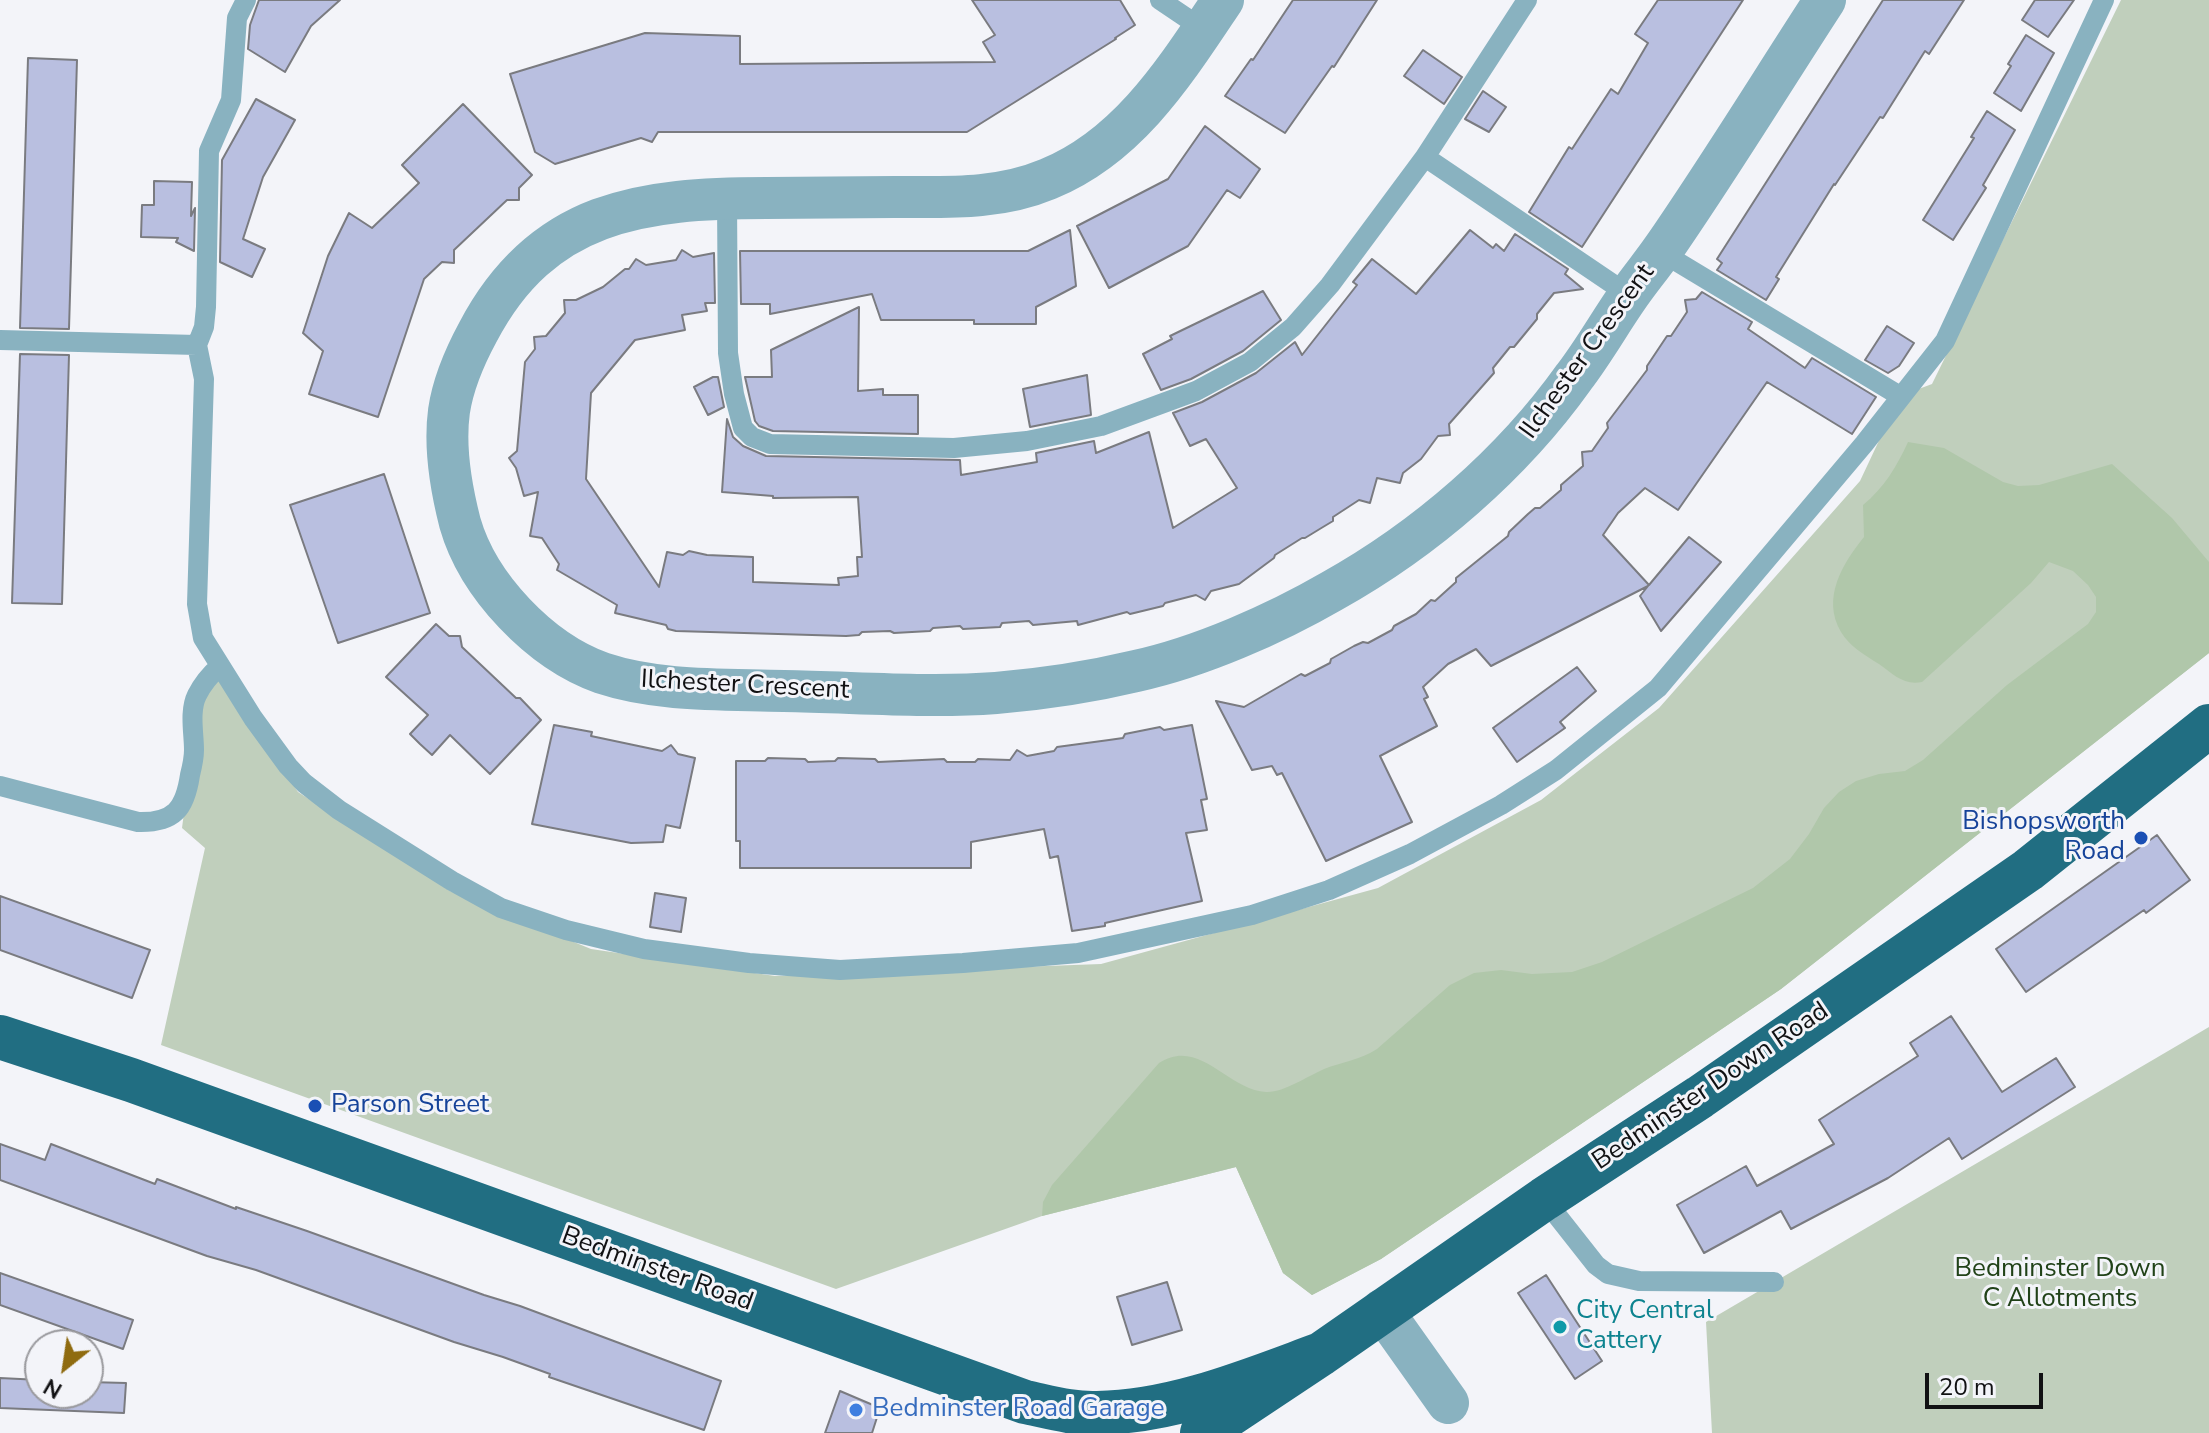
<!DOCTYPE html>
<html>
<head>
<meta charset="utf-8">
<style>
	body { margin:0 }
	#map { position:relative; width:2209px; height:1433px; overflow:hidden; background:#f3f4f9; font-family:"Nunito Sans",sans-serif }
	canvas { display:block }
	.north { position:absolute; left:24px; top:1329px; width:80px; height:80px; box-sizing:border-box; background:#f3f4f9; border:2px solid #99999d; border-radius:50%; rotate:210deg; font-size:22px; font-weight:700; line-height:32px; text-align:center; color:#111113 }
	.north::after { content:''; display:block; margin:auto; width:28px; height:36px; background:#8f6b10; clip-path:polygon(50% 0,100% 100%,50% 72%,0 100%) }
	.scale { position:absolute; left:1925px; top:1373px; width:118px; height:36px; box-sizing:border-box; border:4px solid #111113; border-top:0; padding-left:10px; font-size:24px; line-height:28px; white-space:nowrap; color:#111113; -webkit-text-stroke:6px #f3f4f9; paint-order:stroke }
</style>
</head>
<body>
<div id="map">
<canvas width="2209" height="1433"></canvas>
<div class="north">N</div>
<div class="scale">20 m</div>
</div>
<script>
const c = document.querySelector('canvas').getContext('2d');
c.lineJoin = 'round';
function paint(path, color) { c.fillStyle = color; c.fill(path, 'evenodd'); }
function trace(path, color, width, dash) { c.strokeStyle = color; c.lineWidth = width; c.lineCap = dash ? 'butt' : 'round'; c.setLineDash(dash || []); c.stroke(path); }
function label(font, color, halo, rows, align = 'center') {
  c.font = font + ' "Nunito Sans",sans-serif'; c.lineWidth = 6; c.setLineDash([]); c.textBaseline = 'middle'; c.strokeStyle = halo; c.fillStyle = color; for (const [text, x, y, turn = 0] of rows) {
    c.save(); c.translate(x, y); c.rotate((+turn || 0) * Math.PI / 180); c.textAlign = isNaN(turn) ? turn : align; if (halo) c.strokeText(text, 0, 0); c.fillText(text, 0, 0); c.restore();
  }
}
paint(new Path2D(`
	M 2121,0 L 2209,0 L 2209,653 L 1781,989 L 1381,1259 L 1312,1295 L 1283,1273 L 1236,1167 L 1042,1216 L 836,1289 L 161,1045 L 205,848 L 182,828 L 198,705 L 221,676 L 298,792 L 450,891 L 591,949 L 775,976 L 1101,964 L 1378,888 L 1541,800 L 1659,708 L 1860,481 L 1900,396 L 1932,384 Z
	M 2209,1027 L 2209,1433 L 1712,1433 L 1706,1322 Z`), '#c0cfbc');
paint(new Path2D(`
	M 1908,442 L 1944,448 L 2003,482 L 2018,486 L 2039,485 L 2112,464 L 2172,518 L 2209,562 L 2209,653 L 1781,989 L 1381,1259 L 1312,1295 L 1283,1273 L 1236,1167 L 1042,1216 L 1043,1202 L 1052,1185 L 1159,1063 C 1200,1037 1227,1090 1266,1092 C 1283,1093 1308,1076 1324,1069 C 1342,1062 1360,1060 1377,1049 L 1450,985 L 1474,973 L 1501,970 L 1532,974 L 1572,972 L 1602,962 L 1753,888 L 1790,859 L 1809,834 L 1824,808 L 1839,792 L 1856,781 L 1879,774 L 1905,771 L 1923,760 L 2007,685 L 2088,624 L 2096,612 L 2096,597 L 2088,585 L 2073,571 L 2049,562 L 2031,583 L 1922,682 C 1904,686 1893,674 1879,664 C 1866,656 1849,646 1841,632 C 1821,598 1843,563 1864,537 L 1863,505 C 1884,488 1897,466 1908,442 Z`), '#b0c7aa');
const building = new Path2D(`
	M 259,0 L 340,0 L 311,26 L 285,72 L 248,49 L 250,25 Z
	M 972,0 L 1120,0 L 1135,25 L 1115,38 L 1116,39 L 967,132 L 658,132 L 652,142 L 641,138 L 555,164 L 535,152 L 510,74 L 645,33 L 740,36 L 740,64 L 995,62 L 983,42 L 995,35 Z
	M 1293,0 L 1377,0 L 1334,67 L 1332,66 L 1285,133 L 1225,96 L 1251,59 L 1253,60 Z
	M 1658,0 L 1743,0 L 1582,247 L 1529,212 L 1569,147 L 1572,149 L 1611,89 L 1618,94 L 1648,43 L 1635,34 Z
	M 1883,0 L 1964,0 L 1929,54 L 1925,51 L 1883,118 L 1880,117 L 1835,185 L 1834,184 L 1776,277 L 1779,279 L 1766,300 L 1717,270 L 1722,263 L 1717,259 Z
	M 2035,0 L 2074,0 L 2048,37 L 2022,20 Z
	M 2026,35 L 2054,53 L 2021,111 L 1994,93 L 2011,66 L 2008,64 Z
	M 1423,50 L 1462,77 L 1444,104 L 1404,76 Z
	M 28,58 L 77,60 L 69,329 L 20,328 Z
	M 1483,91 L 1506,107 L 1489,132 L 1465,119 Z
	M 256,99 L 295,120 L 263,177 L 243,239 L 265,249 L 252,277 L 220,262 L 222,160 Z
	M 463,104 L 532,175 L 519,188 L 519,200 L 507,200 L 454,250 L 454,263 L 442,262 L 424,279 L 378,417 L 309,394 L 323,351 L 303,333 L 328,256 L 349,213 L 372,228 L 419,183 L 402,165 Z
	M 1987,111 L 2015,130 L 1983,185 L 1986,188 L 1953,240 L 1923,220 L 1974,138 L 1971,137 Z
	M 1205,126 L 1260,169 L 1240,198 L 1227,190 L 1188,246 L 1109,288 L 1077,226 L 1168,179 Z
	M 154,181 L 192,182 L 191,216 L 195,208 L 194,251 L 176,242 L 178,238 L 141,237 L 142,205 L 154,205 Z
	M 1070,230 L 1076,286 L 1036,307 L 1036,324 L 974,324 L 974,320 L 881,320 L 872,294 L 770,314 L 770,304 L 741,304 L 740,251 L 1028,251 Z
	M 1470,230 L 1493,248 L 1496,244 L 1504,251 L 1515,234 L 1568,269 L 1565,274 L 1583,289 L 1554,293 L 1537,314 L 1537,319 L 1514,347 L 1510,347 L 1493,368 L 1494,373 L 1449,424 L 1450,435 L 1438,436 L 1421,459 L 1403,473 L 1400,483 L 1377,478 L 1370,503 L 1359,500 L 1333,517 L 1333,521 L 1323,527 L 1305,538 L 1302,538 L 1275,555 L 1274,558 L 1239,584 L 1211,591 L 1205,600 L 1196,595 L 1165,603 L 1163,606 L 1130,614 L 1127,612 L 1078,625 L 1077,621 L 1033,625 L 1029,621 L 1002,623 L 1000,627 L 963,629 L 960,626 L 947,627 L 933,628 L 930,631 L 894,633 L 890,631 L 862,632 L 859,635 L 846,636 L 676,631 L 668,629 L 666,625 L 615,613 L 617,605 L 557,570 L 559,564 L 542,538 L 530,536 L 538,492 L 524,496 L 516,468 L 509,458 L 517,451 L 525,362 L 535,349 L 534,337 L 546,336 L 565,313 L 564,300 L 576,300 L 603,287 L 625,269 L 629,269 L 636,259 L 646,265 L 676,260 L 682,250 L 693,257 L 714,253 L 715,303 L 705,303 L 707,311 L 682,315 L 685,330 L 635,340 L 591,393 L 586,479 L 659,587 L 667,552 L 683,555 L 689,551 L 707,555 L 753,557 L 753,582 L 839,585 L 838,578 L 858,576 L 857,557 L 862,557 L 858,497 L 773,498 L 773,496 L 722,492 L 727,419 L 733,437 L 743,446 L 766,456 L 960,460 L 961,475 L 1037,462 L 1036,453 L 1094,441 L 1096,453 L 1149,432 L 1173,528 L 1237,488 L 1206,439 L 1190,446 L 1173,413 L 1202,402 L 1256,373 L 1295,342 L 1302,355 L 1357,285 L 1353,282 L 1372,259 L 1416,294 Z
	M 1263,291 L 1281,320 L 1243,351 L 1191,379 L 1161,390 L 1143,354 L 1172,339 L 1170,336 Z
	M 1702,292 L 1752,322 L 1748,329 L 1805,368 L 1812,358 L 1876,397 L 1852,434 L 1767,382 L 1678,510 L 1645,488 L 1618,513 L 1603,535 L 1649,585 L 1689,537 L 1721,562 L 1661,631 L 1640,596 L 1648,586 L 1491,666 L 1476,649 L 1448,664 L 1423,687 L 1428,697 L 1424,699 L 1437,726 L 1380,756 L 1412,822 L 1326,861 L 1282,773 L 1277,775 L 1272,766 L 1252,770 L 1216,701 L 1244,707 L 1301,674 L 1305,676 L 1330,663 L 1331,659 L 1354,646 L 1363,642 L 1368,643 L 1392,630 L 1394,626 L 1416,614 L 1431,600 L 1435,601 L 1456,582 L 1456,578 L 1508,536 L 1509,532 L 1528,514 L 1535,508 L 1540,508 L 1561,490 L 1561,485 L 1583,466 L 1582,452 L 1592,451 L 1608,428 L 1607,423 L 1647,370 L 1647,366 L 1667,336 L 1671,336 L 1687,312 L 1685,300 L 1696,299 Z
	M 859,307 L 858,391 L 883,389 L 883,395 L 918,395 L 918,434 L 773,431 L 759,426 L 755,421 L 745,377 L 772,377 L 771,350 Z
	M 1887,326 L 1914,343 L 1899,366 L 1888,373 L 1865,360 Z
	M 20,354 L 69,355 L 62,604 L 12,603 Z
	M 1087,375 L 1091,415 L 1030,427 L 1023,389 Z
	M 713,377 L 718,377 L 724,407 L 708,415 L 694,387 Z
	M 384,474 L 430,613 L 338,643 L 290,505 Z
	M 436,624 L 449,636 L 460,636 L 462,647 L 516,698 L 520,698 L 541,720 L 490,774 L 450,735 L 432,755 L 420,744 L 410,734 L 428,715 L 386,677 Z
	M 1577,667 L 1596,691 L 1560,722 L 1565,728 L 1517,762 L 1493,728 Z
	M 554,725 L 592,732 L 591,736 L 662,751 L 671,745 L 678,754 L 695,758 L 680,828 L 666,825 L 663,842 L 631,843 L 532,824 Z
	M 1192,725 L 1207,799 L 1201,800 L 1207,830 L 1186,833 L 1202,901 L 1105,923 L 1105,926 L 1072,931 L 1058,856 L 1050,858 L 1044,829 L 971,842 L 971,868 L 740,868 L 740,841 L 736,841 L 736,761 L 765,761 L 768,758 L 805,759 L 808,762 L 835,761 L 838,758 L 875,759 L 878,762 L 944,759 L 947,762 L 975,762 L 978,759 L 1010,760 L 1017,750 L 1027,756 L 1054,751 L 1057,747 L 1109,740 L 1123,738 L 1125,734 L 1160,727 L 1164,730 Z
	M 2157,835 L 2190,880 L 2146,913 L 2144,910 L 2026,992 L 1996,949 Z
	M 655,893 L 686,898 L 681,932 L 650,927 Z
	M 0,896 L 150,950 L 132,998 L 0,950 Z
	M 1951,1016 L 2002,1092 L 2056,1058 L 2075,1087 L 1962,1159 L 1949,1138 L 1888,1178 L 1791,1229 L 1781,1211 L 1704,1253 L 1677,1205 L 1746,1166 L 1757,1186 L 1834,1144 L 1819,1120 L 1918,1056 L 1910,1043 Z
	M 0,1144 L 45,1160 L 51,1144 L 155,1184 L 157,1179 L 236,1209 L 236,1207 L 307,1231 L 484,1295 L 520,1306 L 721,1381 L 704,1430 L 549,1377 L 550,1374 L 503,1357 L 454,1342 L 256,1270 L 207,1256 L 0,1180 Z
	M 0,1273 L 133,1320 L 123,1349 L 0,1305 Z
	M 1546,1275 L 1602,1361 L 1575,1379 L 1518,1293 Z
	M 1167,1282 L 1182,1330 L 1132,1345 L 1117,1297 Z
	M 0,1378 L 40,1380 L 40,1393 L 88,1393 L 88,1382 L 126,1383 L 124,1413 L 0,1408 Z
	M 840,1391 L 880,1408 L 872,1433 L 825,1433 Z`);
paint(building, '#b9bfe0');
trace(building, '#7a7b80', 2);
trace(new Path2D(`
	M 246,0 L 237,18 L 231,100 L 209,151 L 206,307 L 204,327 L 197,345 L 204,379 L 197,604 L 203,638 L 253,718 L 288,766 L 304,783 L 339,810 L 452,881 L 501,908 L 566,930 L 644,949 L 749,963 L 840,970 L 963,963 L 1078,953 L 1252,915 L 1329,890 L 1410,854 L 1501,805 L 1556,770 L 1658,688 L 1864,444 L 1945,341 L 2104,0
	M 1160,0 L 1203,29
	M 1425,157 L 1629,295
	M 727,198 L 728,353 L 734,394 L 743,428 L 752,437 L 770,444 L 954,448 L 1027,441 L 1101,426 L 1196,391 L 1250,362 L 1293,327 L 1330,285 L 1425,157 L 1527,0
	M 1661,252 L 1900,396
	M 0,340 L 197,345
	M 0,786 L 138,822 C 174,823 185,809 190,775 C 192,767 194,758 194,750 C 194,733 189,711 197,695 C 202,685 212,673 220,666
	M 1544,1199 L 1596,1265 L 1608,1274 L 1639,1281 L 1774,1282`), '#89b2c0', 20);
trace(new Path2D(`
	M 1223,0 C 1176,70 1129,146 1048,179 C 998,200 947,197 894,197 C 852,197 810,198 767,198 C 642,198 542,210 478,332 C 465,356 453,384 449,411 C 444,448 451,488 460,523 C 478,586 540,651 602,673 C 659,692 724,689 784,691 C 854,692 927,698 996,693 C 1043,689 1090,682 1136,671 C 1200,657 1275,624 1332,591 C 1425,539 1512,464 1574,377 C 1594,351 1610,322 1629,295 C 1640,279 1652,265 1663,249 C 1719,168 1771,83 1825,0
	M 1382,1310 L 1448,1403`), '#89b2c0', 42);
trace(new Path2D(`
	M 0,1037 L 131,1080 L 1025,1402 C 1049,1407 1073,1414 1097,1413 C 1174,1412 1250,1380 1321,1354
	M 1202,1433 L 1321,1354 L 1544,1199 L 1700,1097 L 2028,870 L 2209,726`), '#216e82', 44);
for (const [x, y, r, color] of [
	[2141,838,8,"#1a4fb4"],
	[315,1106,8,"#1a4fb4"],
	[1560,1327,8,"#0f9aa8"],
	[856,1410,8,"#3f7fe0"]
]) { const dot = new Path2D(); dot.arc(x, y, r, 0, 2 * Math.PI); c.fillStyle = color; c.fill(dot); trace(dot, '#f3f4f9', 3); }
label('26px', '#111113', '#f3f4f9', [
	["Ilchester Crescent",1588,352,-54],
	["Ilchester Crescent",745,686,3],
	["Bedminster Down Road",1711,1087,-34],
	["Bedminster Road",657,1270,20]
]);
label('26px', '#164399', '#f3f4f9', [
	["Bishopsworth",2125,823],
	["Road",2125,853],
	["Parson Street",331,1106,"left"]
], 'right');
label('26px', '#214218', '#f3f4f9', [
	["Bedminster Down",2060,1270],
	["C Allotments",2060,1300]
]);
label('26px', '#0d838f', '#f3f4f9', [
	["City Central",1576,1312],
	["Cattery",1576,1342]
], 'left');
label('26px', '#366cbe', '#f3f4f9', [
	["Bedminster Road Garage",872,1410]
], 'left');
</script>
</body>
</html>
